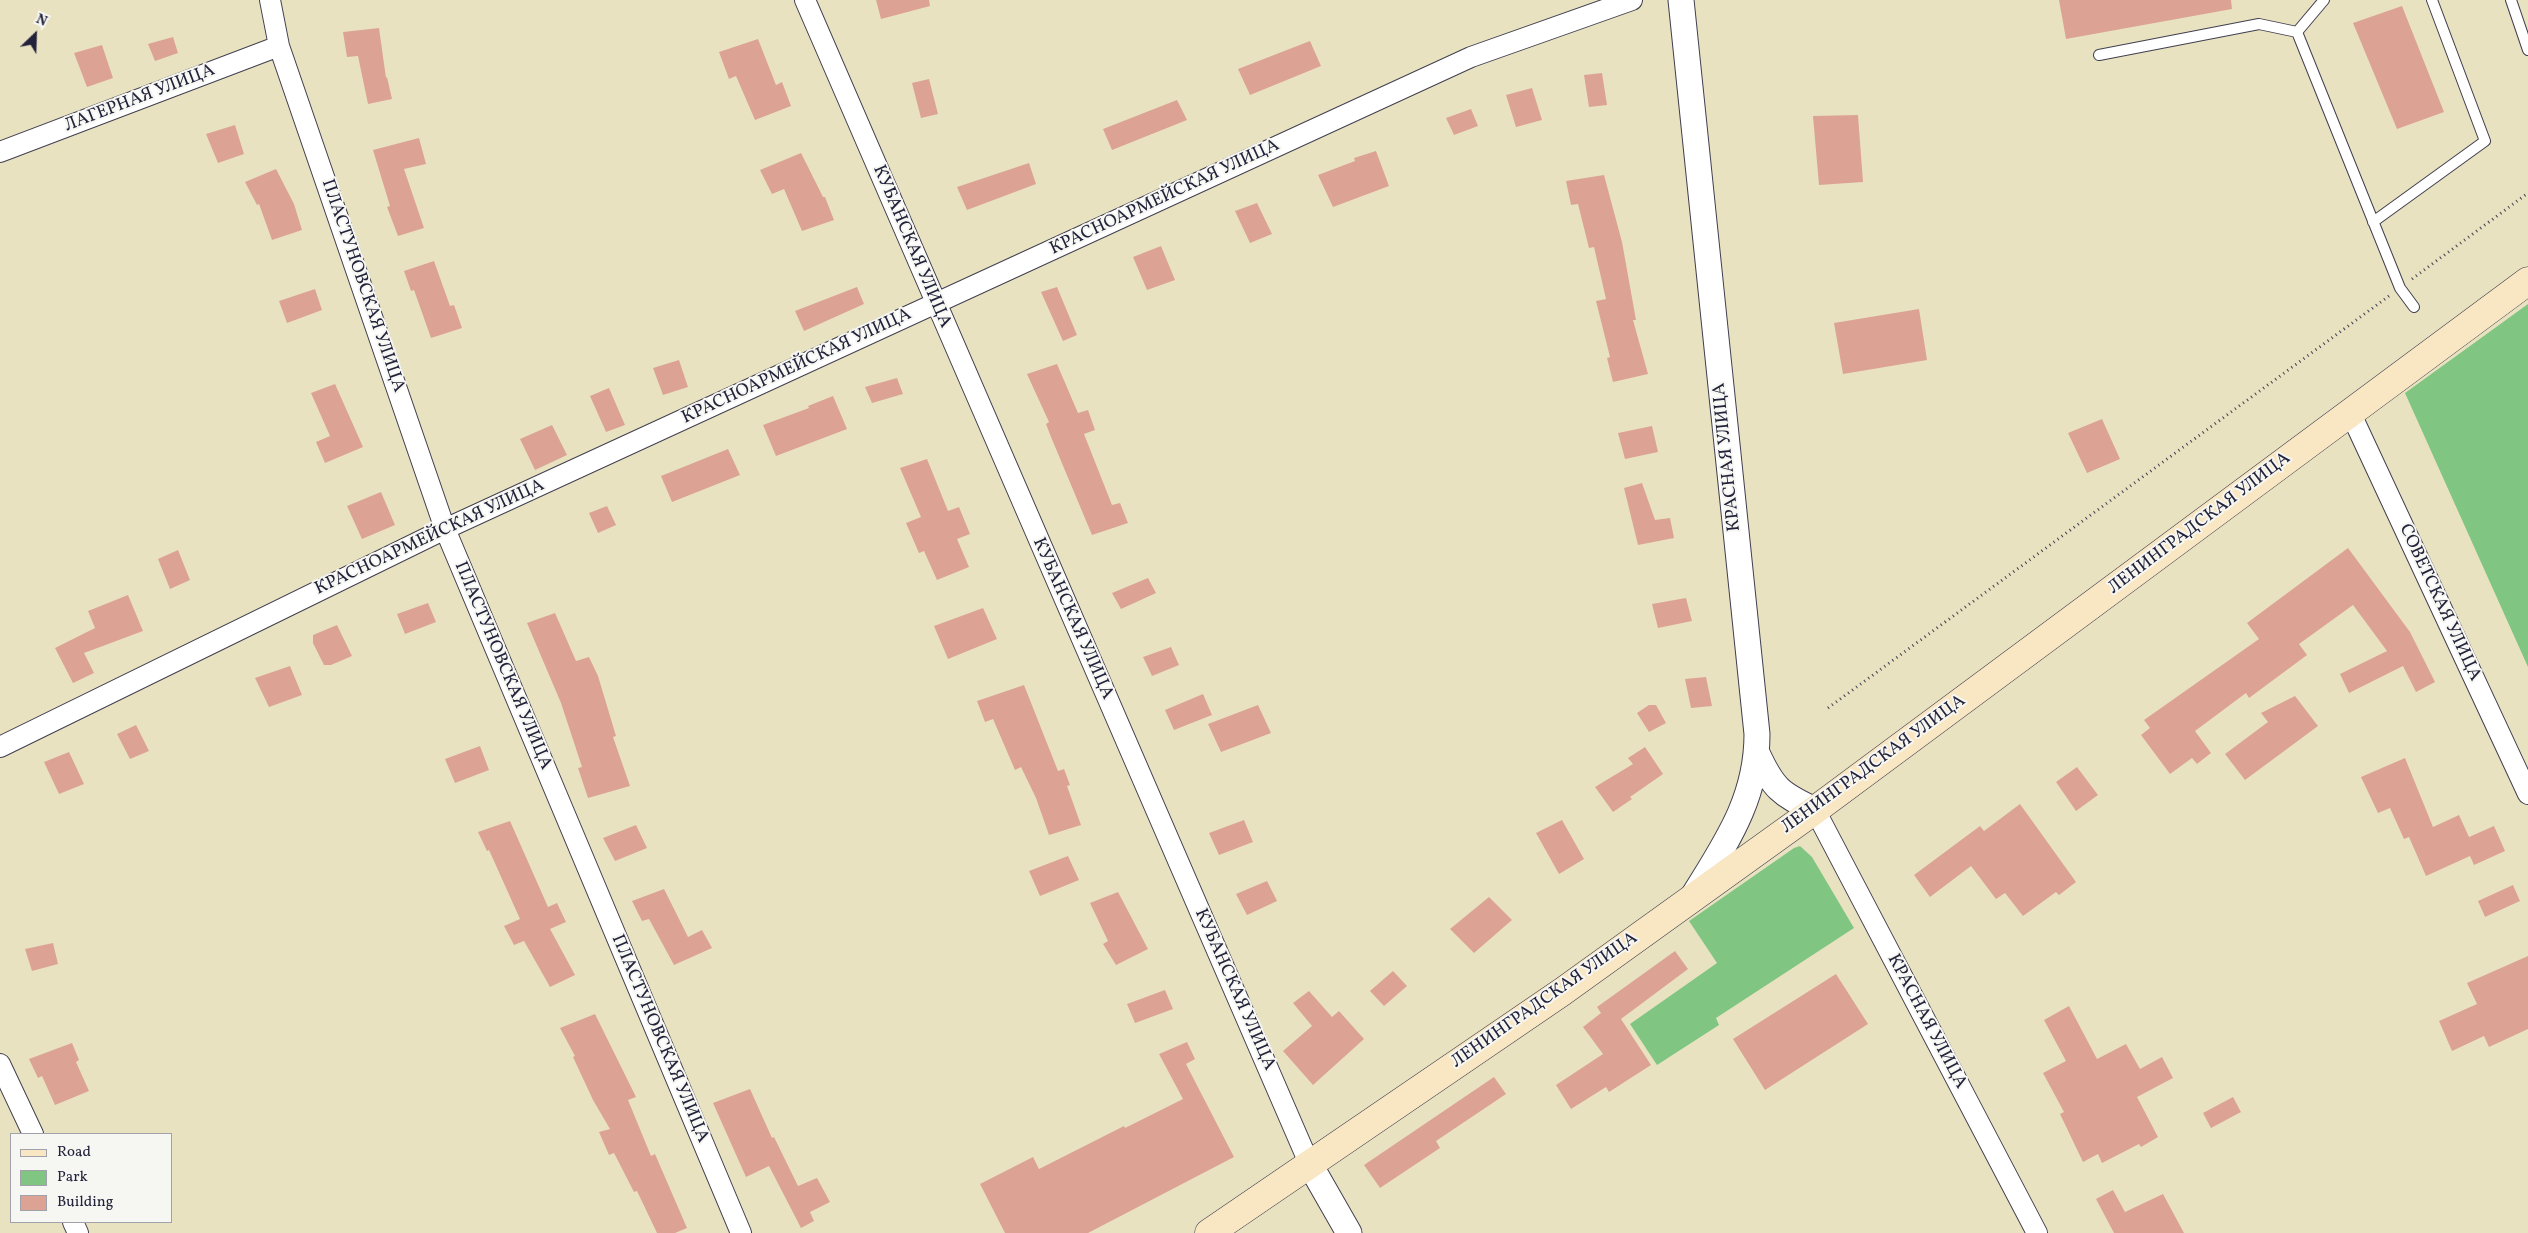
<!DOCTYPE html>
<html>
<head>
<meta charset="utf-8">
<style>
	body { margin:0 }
	#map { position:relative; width:2528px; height:1233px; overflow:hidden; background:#e9e2c1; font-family:Vollkorn,serif }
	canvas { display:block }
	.legend { position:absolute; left:10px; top:1133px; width:162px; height:90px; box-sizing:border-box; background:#f6f6f2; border:1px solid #a1a1a9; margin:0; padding:6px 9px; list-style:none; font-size:15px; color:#22223b }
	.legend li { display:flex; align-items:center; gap:10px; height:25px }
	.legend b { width:25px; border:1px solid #a1a1a9 }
	.north { position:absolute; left:10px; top:10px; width:50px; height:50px; -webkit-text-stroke:4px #f6f6f2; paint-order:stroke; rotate:24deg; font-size:14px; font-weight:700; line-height:20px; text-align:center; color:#22223b }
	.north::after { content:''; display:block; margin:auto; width:18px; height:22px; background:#22223b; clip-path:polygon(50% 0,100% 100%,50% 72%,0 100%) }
</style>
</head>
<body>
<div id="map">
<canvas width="2528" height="1233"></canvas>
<ul class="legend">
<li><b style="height:6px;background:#f9e7c3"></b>Road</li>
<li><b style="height:14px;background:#80c682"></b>Park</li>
<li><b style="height:14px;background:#dca395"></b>Building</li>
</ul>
<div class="north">N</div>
</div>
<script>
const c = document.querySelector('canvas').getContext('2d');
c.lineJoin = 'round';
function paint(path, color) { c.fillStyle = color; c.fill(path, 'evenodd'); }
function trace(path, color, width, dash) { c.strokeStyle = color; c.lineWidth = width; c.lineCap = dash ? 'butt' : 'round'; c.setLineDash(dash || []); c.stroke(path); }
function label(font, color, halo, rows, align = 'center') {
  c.font = font + ' Vollkorn,serif'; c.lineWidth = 4; c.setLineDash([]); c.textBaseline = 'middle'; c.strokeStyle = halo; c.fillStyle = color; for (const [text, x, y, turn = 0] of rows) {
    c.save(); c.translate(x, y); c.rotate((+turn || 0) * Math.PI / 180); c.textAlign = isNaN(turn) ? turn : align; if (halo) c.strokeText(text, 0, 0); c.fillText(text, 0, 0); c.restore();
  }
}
paint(new Path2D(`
	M 2528,304 L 2528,667 L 2405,393 Z
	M 1800,846 L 1812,857 L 1854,928 L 1716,1018 L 1719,1025 L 1657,1065 L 1630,1024 L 1717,963 L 1689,921 L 1794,848 Z`), '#80c682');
paint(new Path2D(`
	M 876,0 L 929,0 L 930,6 L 881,19 Z
	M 2059,0 L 2231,0 L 2232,9 L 2066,39 Z
	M 2402,6 L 2444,112 L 2397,129 L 2353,23 Z
	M 379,28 L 386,78 L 387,77 L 392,99 L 368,104 L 358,56 L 347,57 L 343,32 Z
	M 173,37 L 178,53 L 155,61 L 148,44 Z
	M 758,39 L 776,85 L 782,82 L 791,106 L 755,120 L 736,76 L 729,79 L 719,52 Z
	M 1310,41 L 1321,66 L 1250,95 L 1238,69 Z
	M 102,45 L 113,78 L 87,87 L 74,53 Z
	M 1602,73 L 1607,105 L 1589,107 L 1584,75 Z
	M 929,79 L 938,114 L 921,118 L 912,83 Z
	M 1532,88 L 1542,120 L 1516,127 L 1506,95 Z
	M 1177,100 L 1187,120 L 1112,150 L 1103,129 Z
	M 1471,109 L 1478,126 L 1454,135 L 1446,118 Z
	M 1858,115 L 1863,182 L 1819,185 L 1813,116 Z
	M 235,125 L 244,154 L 218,163 L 206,134 Z
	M 419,138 L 426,164 L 404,169 L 424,228 L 398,236 L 387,207 L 390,206 L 373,150 Z
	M 1376,151 L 1389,186 L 1333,207 L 1318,175 L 1355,161 L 1354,158 Z
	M 801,153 L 823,197 L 825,197 L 834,220 L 802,231 L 784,189 L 772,194 L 760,170 Z
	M 1029,163 L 1036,184 L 967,210 L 957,187 Z
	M 276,169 L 294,204 L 302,230 L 272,240 L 259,204 L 257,205 L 245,182 Z
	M 1604,175 L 1622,242 L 1636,320 L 1633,320 L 1648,374 L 1613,382 L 1607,358 L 1610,357 L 1596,301 L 1606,299 L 1594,247 L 1589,248 L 1578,204 L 1571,205 L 1566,181 Z
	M 1257,203 L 1272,234 L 1250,243 L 1235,211 Z
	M 1161,246 L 1175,280 L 1147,290 L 1133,257 Z
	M 434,261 L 450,306 L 454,305 L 462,328 L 431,338 L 414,290 L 411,291 L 404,271 Z
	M 857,287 L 864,304 L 804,331 L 795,311 Z
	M 1057,287 L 1077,335 L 1063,341 L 1041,292 Z
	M 315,289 L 322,310 L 287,323 L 279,301 Z
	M 1919,309 L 1927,360 L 1843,374 L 1834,323 Z
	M 679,360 L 688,387 L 663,395 L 653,368 Z
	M 1057,364 L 1078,413 L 1088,410 L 1095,430 L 1084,434 L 1112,505 L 1120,503 L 1128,523 L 1092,535 L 1051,437 L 1046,424 L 1049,422 L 1027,374 Z
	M 897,378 L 903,394 L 872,403 L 865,387 Z
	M 335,384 L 363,447 L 325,463 L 316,442 L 330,436 L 311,393 Z
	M 609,388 L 625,425 L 606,432 L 590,396 Z
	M 833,396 L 847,429 L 776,456 L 763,425 L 809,408 L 808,406 Z
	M 2102,419 L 2120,459 L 2087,473 L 2068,433 Z
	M 552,425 L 567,455 L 535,470 L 520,439 Z
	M 1652,426 L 1658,452 L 1625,459 L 1618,433 Z
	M 728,449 L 740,475 L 672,502 L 661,476 Z
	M 927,459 L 948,511 L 959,507 L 970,534 L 957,539 L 969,567 L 937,580 L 924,551 L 919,553 L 906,523 L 921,517 L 900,468 Z
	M 1642,483 L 1655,520 L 1670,518 L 1674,538 L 1638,545 L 1624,488 Z
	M 381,492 L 395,525 L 362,539 L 347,506 Z
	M 607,506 L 616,525 L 598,533 L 589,513 Z
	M 2348,548 L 2410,632 L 2435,682 L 2416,692 L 2403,666 L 2349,693 L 2340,674 L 2387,651 L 2353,605 L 2299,644 L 2307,655 L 2249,698 L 2246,693 L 2195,731 L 2211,753 L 2197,764 L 2192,758 L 2170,774 L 2141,735 L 2150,728 L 2144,720 L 2259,639 L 2247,623 Z
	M 178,550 L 190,580 L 170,589 L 158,559 Z
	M 1148,578 L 1156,593 L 1121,609 L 1112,593 Z
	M 128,595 L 143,631 L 84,653 L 94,673 L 73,683 L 55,648 L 95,628 L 88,611 Z
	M 1686,598 L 1692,621 L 1658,628 L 1652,604 Z
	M 428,603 L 436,622 L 405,634 L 397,614 Z
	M 983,608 L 997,639 L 948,659 L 934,626 Z
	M 555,613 L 576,661 L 589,657 L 598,676 L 616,736 L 613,737 L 630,786 L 588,798 L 578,768 L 582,767 L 561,703 L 527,623 Z
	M 337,625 L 352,656 L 331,665 L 324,665 L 313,643 L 313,635 Z
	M 1171,647 L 1179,665 L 1152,676 L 1143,657 Z
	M 290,666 L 302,695 L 269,707 L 255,678 Z
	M 1706,677 L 1712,706 L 1691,708 L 1685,679 Z
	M 1024,685 L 1058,771 L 1064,769 L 1070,785 L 1067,786 L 1081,825 L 1049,835 L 1036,798 L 1021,767 L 1015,770 L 993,719 L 985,722 L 977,701 Z
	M 1203,694 L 1212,715 L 1174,730 L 1165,710 Z
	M 2295,696 L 2318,726 L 2245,780 L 2225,754 L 2268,722 L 2261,713 Z
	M 1258,705 L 1271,733 L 1221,752 L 1208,724 Z
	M 1649,705 L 1656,705 L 1666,723 L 1649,732 L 1637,713 Z
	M 136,725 L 149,751 L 130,759 L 117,734 Z
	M 480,746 L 489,770 L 455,783 L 445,759 Z
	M 1645,747 L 1663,774 L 1630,797 L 1632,799 L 1613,812 L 1595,787 L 1633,764 L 1628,758 Z
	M 69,752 L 84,784 L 59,794 L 44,762 Z
	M 2405,758 L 2433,827 L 2459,815 L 2469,837 L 2494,826 L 2505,851 L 2474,865 L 2470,856 L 2426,876 L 2409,837 L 2404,839 L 2390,808 L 2378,813 L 2361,777 Z
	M 2077,767 L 2098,795 L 2076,811 L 2056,782 Z
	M 2020,804 L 2076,882 L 2059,895 L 2056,892 L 2023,916 L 2005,893 L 1996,899 L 1971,866 L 1930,897 L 1914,875 L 1980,826 L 1984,831 Z
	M 1244,820 L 1253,842 L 1219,855 L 1209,833 Z
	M 1562,820 L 1584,859 L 1559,874 L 1536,833 Z
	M 510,821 L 548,907 L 557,903 L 566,922 L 550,929 L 575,975 L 550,987 L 524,941 L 514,945 L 504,926 L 520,919 L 489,850 L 487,851 L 478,832 Z
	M 636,825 L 647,848 L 615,861 L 603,838 Z
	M 1068,856 L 1079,880 L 1040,896 L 1029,871 Z
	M 1267,881 L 1277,901 L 1247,915 L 1236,894 Z
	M 2513,885 L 2520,901 L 2485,917 L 2478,901 Z
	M 664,889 L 688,937 L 702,930 L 712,948 L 674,965 L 649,919 L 642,921 L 632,901 Z
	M 1118,892 L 1148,949 L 1116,965 L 1103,944 L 1108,941 L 1090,903 Z
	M 1489,897 L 1512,920 L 1474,953 L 1450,929 Z
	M 53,943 L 58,964 L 32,971 L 25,949 Z
	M 1675,951 L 1688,969 L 1621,1019 L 1651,1065 L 1609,1092 L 1606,1087 L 1571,1109 L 1556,1085 L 1603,1054 L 1583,1027 L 1601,1013 L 1597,1007 Z
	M 2528,956 L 2528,1029 L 2489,1047 L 2484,1036 L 2452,1051 L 2439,1021 L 2477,1004 L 2467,983 Z
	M 1393,971 L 1407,986 L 1384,1006 L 1370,991 Z
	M 1836,974 L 1868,1024 L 1765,1090 L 1733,1039 Z
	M 1165,990 L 1173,1009 L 1135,1023 L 1127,1004 Z
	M 1309,991 L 1332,1017 L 1339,1011 L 1364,1039 L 1313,1085 L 1283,1051 L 1312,1026 L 1293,1003 Z
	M 2069,1006 L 2097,1059 L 2126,1044 L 2140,1069 L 2162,1057 L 2173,1078 L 2137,1097 L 2158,1137 L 2141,1147 L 2139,1144 L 2102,1163 L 2098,1154 L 2083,1162 L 2060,1114 L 2064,1112 L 2043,1073 L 2066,1061 L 2044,1020 Z
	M 595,1014 L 636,1097 L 628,1100 L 651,1156 L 655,1154 L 687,1228 L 675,1233 L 657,1233 L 637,1191 L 634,1192 L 614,1153 L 609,1155 L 599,1132 L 610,1129 L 593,1100 L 573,1057 L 575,1056 L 560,1028 Z
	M 1187,1042 L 1195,1059 L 1186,1064 L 1234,1157 L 1088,1233 L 1005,1233 L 980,1184 L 1033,1157 L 1039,1169 L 1124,1126 L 1125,1128 L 1183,1099 L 1159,1054 Z
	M 72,1043 L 79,1060 L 76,1062 L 89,1091 L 55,1105 L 42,1076 L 38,1078 L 29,1059 Z
	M 1494,1077 L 1506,1094 L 1436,1141 L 1440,1148 L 1380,1188 L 1364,1165 Z
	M 750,1089 L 772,1138 L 774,1137 L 798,1186 L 817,1178 L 830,1202 L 810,1212 L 814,1221 L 801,1228 L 769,1166 L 746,1177 L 713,1103 Z
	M 2233,1097 L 2241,1112 L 2211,1128 L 2203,1113 Z
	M 2113,1190 L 2125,1212 L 2163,1194 L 2184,1233 L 2114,1233 L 2096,1199 Z`), '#dca395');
const service = new Path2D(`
	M 2511,0 L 2528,50
	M 2297,32 L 2324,0
	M 2099,55 L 2259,24 L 2297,32 L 2400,288 L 2414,307
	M 2373,222 L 2485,141 L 2432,0`);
const minor = new Path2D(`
	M 270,0 L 279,46 L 445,529 L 741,1233
	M 805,0 L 1309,1163
	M 0,152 L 279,46
	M 2350,412 L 2528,794
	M 0,747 L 445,529 L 1471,57 L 1632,0
	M 1815,810 L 2037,1233
	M 0,1064 L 33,1134
	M 73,1222 L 78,1233`);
const tertiary = new Path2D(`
	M 1681,0 L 1757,734 C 1757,800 1725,844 1692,898
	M 1757,753 C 1773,788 1780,794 1815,810
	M 1309,1163 L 1349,1233`);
const secondary = new Path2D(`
	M 1209,1233 L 1562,992 L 1815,810 L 2528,281`);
trace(service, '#403f4f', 12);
trace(minor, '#403f4f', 22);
trace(tertiary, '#403f4f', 27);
trace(secondary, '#403f4f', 29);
trace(new Path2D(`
	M 2412,279 L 2528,193
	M 1828,708 L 2389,296`), '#403f4f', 3, [1, 4]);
trace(service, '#fff', 10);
trace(minor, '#fff', 20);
trace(tertiary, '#fff', 25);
trace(secondary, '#f9e7c3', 28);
label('18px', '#22223b', '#f6f6f2', [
	["ЛАГЕРНАЯ УЛИЦА",140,99,-21],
	["КРАСНОАРМЕЙСКАЯ УЛИЦА",1165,198,-25],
	["КУБАНСКАЯ УЛИЦА",911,247,67],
	["ПЛАСТУНОВСКАЯ УЛИЦА",362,286,71],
	["КРАСНОАРМЕЙСКАЯ УЛИЦА",797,367,-25],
	["КРАСНАЯ УЛИЦА",1728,457,-96],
	["ЛЕНИНГРАДСКАЯ УЛИЦА",2200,524,-37],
	["КРАСНОАРМЕЙСКАЯ УЛИЦА",430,538,-25],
	["СОВЕТСКАЯ УЛИЦА",2439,603,65],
	["КУБАНСКАЯ УЛИЦА",1072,619,66],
	["ПЛАСТУНОВСКАЯ УЛИЦА",502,666,67],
	["ЛЕНИНГРАДСКАЯ УЛИЦА",1874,765,-36],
	["КУБАНСКАЯ УЛИЦА",1234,990,66],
	["ЛЕНИНГРАДСКАЯ УЛИЦА",1545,1001,-35],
	["КРАСНАЯ УЛИЦА",1926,1022,62],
	["ПЛАСТУНОВСКАЯ УЛИЦА",659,1039,67]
]);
</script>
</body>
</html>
